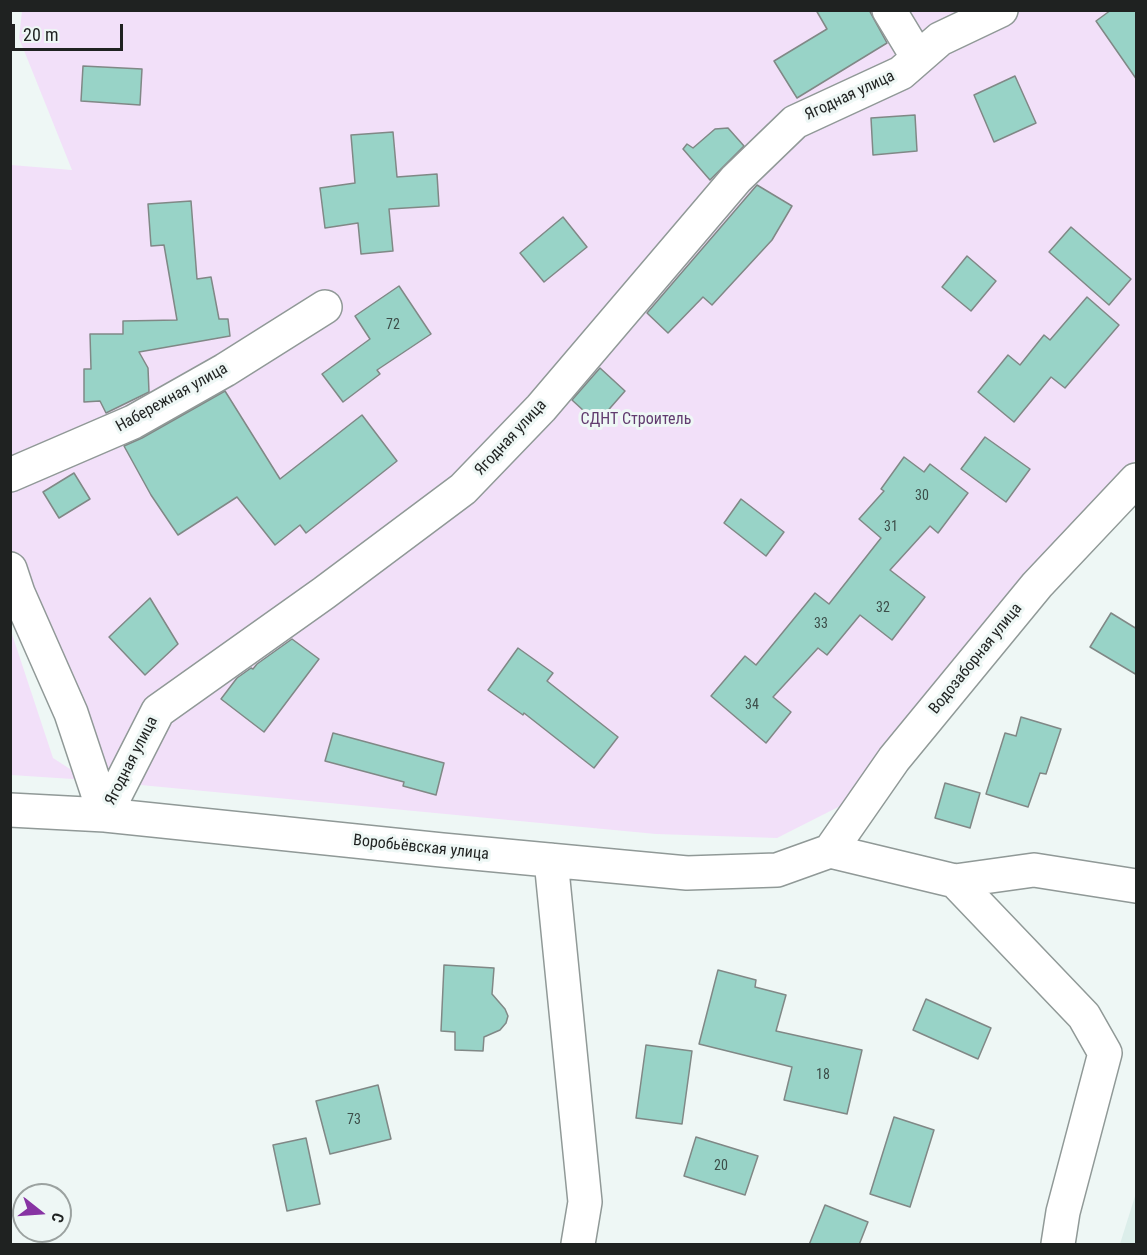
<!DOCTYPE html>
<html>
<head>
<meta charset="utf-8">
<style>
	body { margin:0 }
	#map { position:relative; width:1147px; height:1255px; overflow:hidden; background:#eef7f5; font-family:"Roboto Condensed",sans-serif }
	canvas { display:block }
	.frame { position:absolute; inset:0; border:12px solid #1f2221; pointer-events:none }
	.north { position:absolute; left:12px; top:1183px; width:60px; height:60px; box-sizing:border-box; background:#eef7f5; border:2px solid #9ba2a0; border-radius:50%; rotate:107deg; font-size:16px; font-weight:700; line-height:24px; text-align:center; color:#1f2221 }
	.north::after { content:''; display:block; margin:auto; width:21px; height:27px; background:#8734a3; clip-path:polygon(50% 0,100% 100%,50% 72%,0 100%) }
	.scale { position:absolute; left:12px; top:24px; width:111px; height:27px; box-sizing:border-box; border:3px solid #1f2221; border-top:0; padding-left:8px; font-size:18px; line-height:21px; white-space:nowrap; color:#1f2221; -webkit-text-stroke:4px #eef7f5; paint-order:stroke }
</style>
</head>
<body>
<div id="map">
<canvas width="1147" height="1255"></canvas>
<div class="frame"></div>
<div class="north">С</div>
<div class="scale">20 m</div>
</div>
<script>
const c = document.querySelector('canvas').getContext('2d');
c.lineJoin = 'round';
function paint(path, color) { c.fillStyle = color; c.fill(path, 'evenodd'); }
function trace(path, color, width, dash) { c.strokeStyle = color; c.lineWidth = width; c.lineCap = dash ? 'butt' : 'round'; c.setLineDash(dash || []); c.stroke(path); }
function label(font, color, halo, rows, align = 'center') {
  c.font = font + ' "Roboto Condensed",sans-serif'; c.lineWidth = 6; c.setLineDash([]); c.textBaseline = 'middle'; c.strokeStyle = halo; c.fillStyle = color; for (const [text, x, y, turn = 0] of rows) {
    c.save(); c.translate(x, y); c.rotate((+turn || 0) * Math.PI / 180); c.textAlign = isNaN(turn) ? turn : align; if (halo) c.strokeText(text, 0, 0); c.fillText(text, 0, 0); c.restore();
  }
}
paint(new Path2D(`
	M 1136,1193 L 1136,1244 L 1120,1244 Z`), '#dceeea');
paint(new Path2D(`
	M 22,11 L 1136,11 L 1136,459 L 856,798 L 777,838 L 656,834 L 88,780 L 11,775 L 10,628 L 53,758 L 87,780 L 11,601 L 11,165 L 72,170 L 19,38 Z`), '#f2e0f9');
const building = new Path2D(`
	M 816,10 L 869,10 L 887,43 L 797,98 L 774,61 L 827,29 Z
	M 1111,10 L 1137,10 L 1137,80 L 1096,21 Z
	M 83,66 L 142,69 L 140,105 L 81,101 Z
	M 1015,76 L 1036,123 L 994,142 L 974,95 Z
	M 915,115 L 917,151 L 873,155 L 871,118 Z
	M 728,128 L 744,146 L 710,180 L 683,149 L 687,144 L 693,148 L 715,129 Z
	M 393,132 L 397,177 L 437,174 L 439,206 L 389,209 L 393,251 L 361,254 L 358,223 L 325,228 L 320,188 L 355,183 L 351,135 Z
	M 757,185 L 792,206 L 772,240 L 712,305 L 703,297 L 668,333 L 647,313 Z
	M 191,201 L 197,279 L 211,277 L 219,319 L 228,319 L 230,336 L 139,352 L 148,368 L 149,392 L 106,413 L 100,401 L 84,402 L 84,369 L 91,369 L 90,334 L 123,334 L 123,321 L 177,320 L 164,245 L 151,246 L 148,204 Z
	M 563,217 L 587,247 L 544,282 L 520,253 Z
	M 1071,227 L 1131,279 L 1109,305 L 1049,252 Z
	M 967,256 L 996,281 L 971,311 L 942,287 Z
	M 399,286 L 431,334 L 377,370 L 380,374 L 343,402 L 322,374 L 370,339 L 355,316 Z
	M 1087,297 L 1119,325 L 1065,388 L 1051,377 L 1014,422 L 978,392 L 1008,355 L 1020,365 L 1044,335 L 1050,340 Z
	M 600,368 L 625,391 L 597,423 L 572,400 Z
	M 225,391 L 280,479 L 362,415 L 397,461 L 306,533 L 300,525 L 275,545 L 237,497 L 178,535 L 151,495 L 124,446 L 142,438 Z
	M 985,437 L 1030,469 L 1006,502 L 961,469 Z
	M 904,457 L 924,472 L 930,464 L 968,493 L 938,533 L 930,526 L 890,570 L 925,597 L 892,640 L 860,615 L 827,655 L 818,648 L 773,697 L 791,712 L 766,743 L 711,696 L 745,656 L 756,665 L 815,593 L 829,604 L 881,538 L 859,519 L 884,491 L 881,489 Z
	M 74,473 L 90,499 L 59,518 L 43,492 Z
	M 741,499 L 784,532 L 766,556 L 724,523 Z
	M 150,598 L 178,644 L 145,675 L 109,637 Z
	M 1111,613 L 1137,629 L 1137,675 L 1090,647 Z
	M 292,639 L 319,659 L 264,732 L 221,699 L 237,678 L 251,668 L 253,669 L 257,664 Z
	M 518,648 L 553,673 L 547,681 L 618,737 L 594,768 L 524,713 L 523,715 L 488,690 Z
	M 1021,717 L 1061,729 L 1046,774 L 1040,773 L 1028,807 L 986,794 L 1005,733 L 1016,736 Z
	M 333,733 L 444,763 L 436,795 L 403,786 L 404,782 L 325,761 Z
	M 945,783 L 980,793 L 970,828 L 935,818 Z
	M 444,965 L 494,968 L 492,994 L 505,1009 L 508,1016 L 506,1023 L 500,1030 L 484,1037 L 483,1051 L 455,1050 L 455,1032 L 441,1031 Z
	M 718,970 L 756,980 L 755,987 L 786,995 L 776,1031 L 862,1050 L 847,1114 L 784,1100 L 792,1067 L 699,1044 Z
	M 926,999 L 991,1028 L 978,1059 L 913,1030 Z
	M 646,1045 L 692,1051 L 682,1124 L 636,1118 Z
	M 378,1085 L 391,1139 L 330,1154 L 316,1101 Z
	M 894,1117 L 934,1130 L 910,1207 L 870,1194 Z
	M 696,1137 L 758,1156 L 745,1195 L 684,1176 Z
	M 306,1138 L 320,1204 L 287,1211 L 273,1145 Z
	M 825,1205 L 868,1222 L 859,1245 L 809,1245 Z`);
paint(building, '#98d3c7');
trace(building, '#808886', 1.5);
const minor = new Path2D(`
	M 889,10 L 918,58
	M 10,475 L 133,422 L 225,370 L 325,307
	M 10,569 L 18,593 L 71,713 L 105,815
	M 10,810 L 105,815 L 442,850 L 687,873 L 777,870 L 830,851
	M 105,815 L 158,711 L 324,593 L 463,489 L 541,408 L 736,179 L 795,122 L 901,73 L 940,39 L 1001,10
	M 830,851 L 894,759 L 1037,585 L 1136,480
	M 830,851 L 955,881 L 1034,870 L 1136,886
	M 551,860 L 585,1202 L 578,1244
	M 955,881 L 1084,1016 L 1105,1053 L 1063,1212 L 1058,1244`);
trace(minor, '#909997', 36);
trace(minor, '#fff', 33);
label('14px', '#3d4e4a', null, [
	["72",393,325],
	["30",922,496],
	["31",891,527],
	["32",883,608],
	["33",821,624],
	["34",752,705],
	["18",823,1075],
	["73",354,1120],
	["20",721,1166]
]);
label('16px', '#1f2221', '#eef7f5', [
	["Ягодная улица",850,96,-25],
	["Набережная улица",172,398,-29],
	["Ягодная улица",511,438,-47],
	["Водозаборная улица",976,659,-51],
	["Ягодная улица",132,761,-63],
	["Воробьёвская улица",421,848,6]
]);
label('16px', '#613b6f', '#eef7f5', [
	["СДНТ Строитель",636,420]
]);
</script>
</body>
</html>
